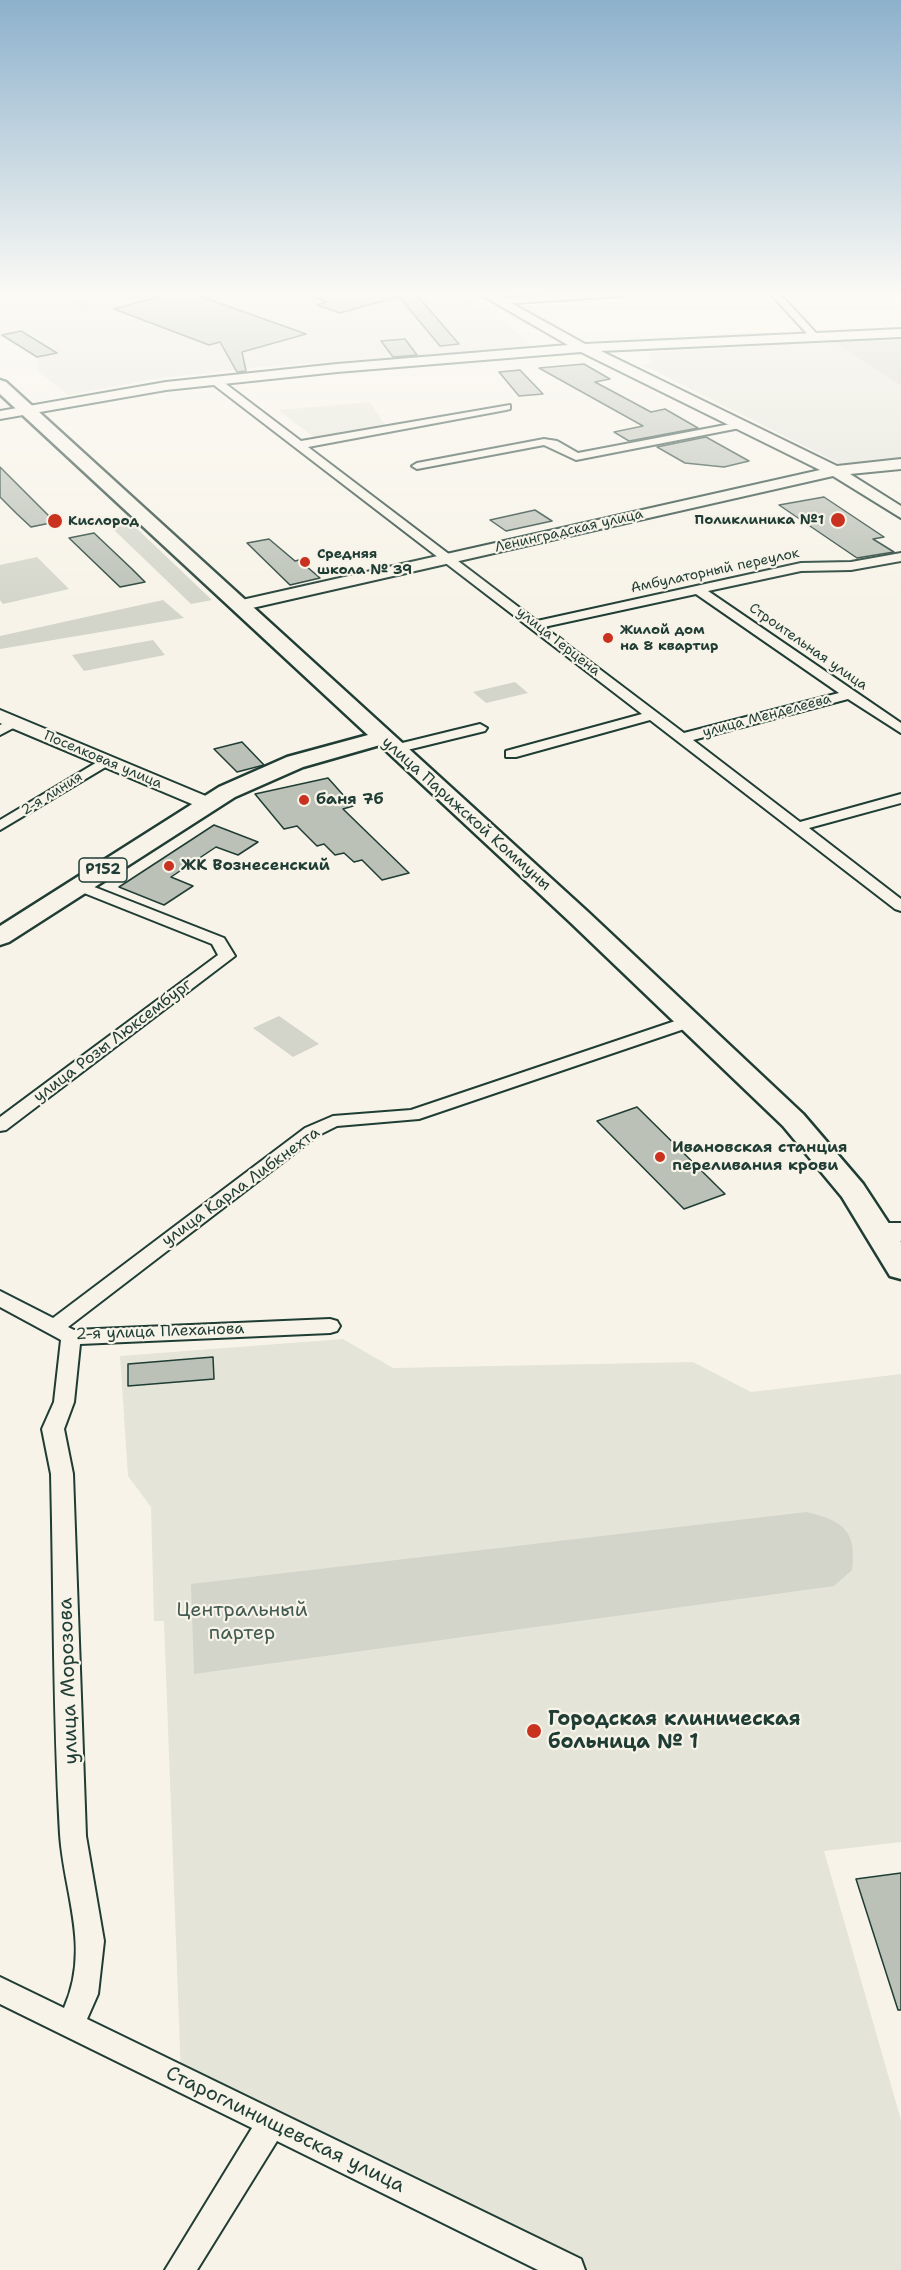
<!DOCTYPE html>
<html>
<head>
<meta charset="utf-8">
<style>
	body { margin:0 }
	canvas { display:block; background:#f7f3e8 }
</style>
</head>
<body>
<canvas width="901" height="2270"></canvas>
<script>
const c = document.querySelector('canvas').getContext('2d');
c.lineJoin = 'round';
function paint(path, color) { c.fillStyle = color; c.fill(path, 'evenodd'); }
function trace(path, color, width, dash) { c.strokeStyle = color; c.lineWidth = width; c.lineCap = dash ? 'butt' : 'round'; c.setLineDash(dash || []); c.stroke(path); }
function label(font, color, halo, rows, align = 'center') {
  c.font = font + ' "Shantell Sans",sans-serif'; c.lineWidth = 4.5; c.setLineDash([]); c.textBaseline = 'middle'; c.strokeStyle = halo; c.fillStyle = color; for (const [text, x, y, turn = 0] of rows) {
    c.save(); c.translate(x, y); c.rotate((+turn || 0) * Math.PI / 180); c.textAlign = isNaN(turn) ? turn : align; if (halo) c.strokeText(text, 0, 0); c.fillText(text, 0, 0); c.restore();
  }
}
paint(new Path2D(`
	M 0,293 L 457,293 L 510,326 L 533,347 L 261,367 L 161,378 L 68,395 L 38,371 L 37,357 L 0,336 Z
	M 839,341 L 901,387 L 901,459 L 844,466 L 643,365 L 652,363 L 648,353 L 653,352 Z
	M 370,402 L 385,425 L 315,438 L 278,410 Z
	M 343,1339 L 393,1368 L 693,1362 L 751,1392 L 901,1374 L 901,1842 L 824,1851 L 901,2120 L 901,2270 L 537,2270 L 181,2076 L 164,1621 L 154,1621 L 151,1507 L 128,1476 L 120,1356 Z`), '#e5e4d9');
paint(new Path2D(`
	M 31,293 L 127,293 L 91,296 L 62,293 L 100,306 L 80,312 Z
	M 901,340 L 901,386 L 834,342 Z
	M 130,522 L 212,600 L 191,604 L 110,526 Z
	M 37,557 L 69,589 L 3,604 L 0,600 L 0,565 Z
	M 163,600 L 184,618 L 0,649 L 0,636 Z
	M 153,640 L 165,655 L 84,671 L 72,655 Z
	M 515,682 L 528,693 L 486,703 L 473,692 Z
	M 279,1016 L 319,1044 L 293,1057 L 253,1028 Z
	M 807,1512 C 843,1521 857,1530 852,1570 L 834,1586 L 194,1674 L 191,1584 Z`), '#d3d5ca');
const building = new Path2D(`
	M 173,293 L 191,293 L 306,334 L 242,352 L 246,371 L 237,372 L 220,342 L 209,345 L 114,309 Z
	M 305,293 L 415,293 L 459,344 L 440,346 L 396,293 L 397,297 L 340,313 L 317,305 L 326,302 Z
	M 21,331 L 57,353 L 37,357 L 2,335 Z
	M 405,339 L 417,355 L 393,357 L 381,341 Z
	M 584,364 L 610,379 L 595,382 L 651,412 L 665,409 L 698,428 L 629,441 L 614,432 L 643,426 L 539,368 Z
	M 520,370 L 543,394 L 519,396 L 499,372 Z
	M 706,437 L 749,461 L 724,467 L 685,463 L 657,447 Z
	M 0,467 L 55,522 L 31,527 L 17,514 L 0,497 Z
	M 824,497 L 884,537 L 873,539 L 894,552 L 857,558 L 779,505 Z
	M 535,510 L 552,521 L 506,531 L 490,520 Z
	M 94,533 L 132,569 L 145,582 L 120,587 L 69,538 Z
	M 269,539 L 295,561 L 299,560 L 320,578 L 290,585 L 247,543 Z
	M 242,742 L 264,765 L 237,772 L 214,749 Z
	M 328,778 L 353,806 L 343,809 L 409,873 L 382,880 L 362,860 L 354,862 L 344,853 L 335,855 L 324,844 L 317,846 L 297,826 L 284,829 L 255,794 Z
	M 214,825 L 258,842 L 238,855 L 216,847 L 171,877 L 193,886 L 164,905 L 119,887 Z
	M 637,1107 L 725,1194 L 684,1209 L 597,1121 Z
	M 213,1357 L 214,1379 L 128,1386 L 128,1364 Z
	M 901,1873 L 901,2010 L 898,2010 L 856,1879 Z`);
paint(building, '#bbc1b6');
trace(building, '#1f3d34', 1.5);
const street = new Path2D(`
	M 582,293 L 626,293 L 621,296 L 500,304 L 495,301 L 500,298 Z
	M 770,293 L 779,293 L 817,334 L 817,338 L 811,338 Z
	M 210,378 L 218,378 L 301,441 L 510,405 L 510,409 L 506,410 L 308,447 L 537,621 L 801,563 L 851,562 L 901,553 L 901,561 L 851,570 L 801,571 L 708,591 L 901,723 L 901,733 L 848,699 L 693,740 L 800,822 L 901,794 L 901,803 L 809,828 L 901,899 L 901,911 L 895,909 L 650,720 L 516,757 L 506,757 L 506,751 L 642,714 L 210,382 ZM 696,594 L 839,693 L 684,733 L 544,627 Z
	M 741,422 L 745,423 L 745,427 L 576,460 L 544,445 L 417,469 L 412,466 L 417,463 L 544,439 L 557,441 L 578,453 Z
	M 14,718 L 19,719 L 19,725 L 0,735 L 0,725 Z
	M 480,724 L 487,728 L 485,731 L 395,753 L 388,749 L 390,746 Z
	M 104,758 L 111,762 L 109,765 L 0,830 L 0,820 Z
	M 79,881 L 224,938 L 235,956 L 6,1130 L 0,1131 L 0,1117 L 218,955 L 212,944 L 74,889 L 71,886 L 74,883 Z
	M 690,1016 L 698,1021 L 696,1025 L 419,1119 L 337,1126 L 317,1136 L 68,1327 L 74,1330 L 330,1319 L 337,1321 L 340,1326 L 337,1331 L 330,1333 L 80,1344 L 74,1402 L 64,1429 L 73,1474 L 86,1836 L 104,1941 L 98,1994 L 87,2019 L 581,2259 L 585,2270 L 538,2270 L 277,2141 L 197,2270 L 165,2270 L 252,2128 L 0,2004 L 0,1977 L 64,2008 C 91,1948 64,1894 60,1834 C 53,1714 54,1594 51,1474 L 42,1429 L 54,1402 L 61,1340 L 0,1307 L 0,1291 L 53,1318 L 305,1128 L 333,1116 L 411,1110 Z`);
const secondary = new Path2D(`
	M 478,293 L 493,293 L 585,344 L 901,329 L 901,337 L 601,351 L 837,466 L 901,459 L 901,469 L 850,474 L 901,506 L 901,518 L 833,476 L 239,611 L 230,606 L 233,602 L 820,470 L 581,352 L 337,372 L 166,390 L 0,419 L 0,411 L 166,382 L 337,364 L 568,345 Z
	M 0,710 L 213,799 L 216,803 L 213,807 L 199,807 L 0,723 Z
	M 882,1223 L 901,1223 L 901,1241 L 872,1238 L 869,1232 L 872,1226 Z`);
const primary = new Path2D(`
	M 0,380 L 6,382 L 588,912 L 803,1114 L 863,1184 L 901,1242 L 901,1279 L 890,1276 L 842,1197 L 783,1126 L 570,922 L 380,745 L 303,767 L 235,797 L 9,942 L 0,945 L 0,926 L 219,787 L 287,757 L 368,735 L 0,394 Z`);
trace(street, '#1f3d34', 4);
trace(secondary, '#1f3d34', 4);
trace(primary, '#1f3d34', 5);
paint(street, '#f7f3e8');
paint(secondary, '#f7f3e8');
paint(primary, '#f7f3e8');
const sky = c.createLinearGradient(0, 0, 0, 611);
sky.addColorStop(0, '#8db1cc');
sky.addColorStop(0.48, '#fbfaf5');
sky.addColorStop(1, '#fbfaf500');
c.fillStyle = sky;
c.fillRect(0, 0, 901, 611);
for (const [x, y, r, color] of [
	[838,520,8,"#c8321e"],
	[55,521,8,"#c8321e"],
	[305,562,6,"#c8321e"],
	[608,638,6,"#c8321e"],
	[304,800,6,"#c8321e"],
	[169,866,6,"#c8321e"],
	[660,1157,6,"#c8321e"],
	[534,1731,8,"#c8321e"]
]) { const dot = new Path2D(); dot.arc(x, y, r, 0, 2 * Math.PI); c.fillStyle = color; c.fill(dot); trace(dot, '#f7f3e8', 2); }
label('bold 14px', '#1f3d34', '#f7f3e8', [
	["Поликлиника №1",824,520,"right"],
	["Кислород",68,521],
	["Средняя",317,554],
	["школа № 39",317,570],
	["Жилой дом",620,630],
	["на 8 квартир",620,646]
], 'left');
label('14px', '#1f3d34', '#f7f3e8', [
	["Ленинградская улица",569,531,-13],
	["Амбулаторный переулок",715,571,-12],
	["улица Герцена",558,642,38],
	["Строительная улица",808,647,35],
	["улица Менделеева",767,716,-15],
	["Поселковая улица",103,760,23],
	["2-я линия",52,794,-32]
]);
for (const [x, y, w] of [
	[103,870,48]
]) { const box = new Path2D(); box.roundRect(x - w / 2, y - 12, w, 24, 4.5); c.fillStyle = '#f7f3e8'; c.fill(box); trace(box, '#1f3d34', 1.5); }
label('bold 15px', '#1f3d34', null, [
	["Р152",103,870]
]);
label('bold 16px', '#1f3d34', '#f7f3e8', [
	["баня 7б",316,800],
	["ЖК Вознесенский",181,866],
	["Ивановская станция",672,1148],
	["переливания крови",672,1166]
], 'left');
label('16px', '#1f3d34', '#f7f3e8', [
	["улица Парижской Коммуны",466,814,42],
	["улица Розы Люксембург",113,1041,-37],
	["улица Карла Либкнехта",241,1187,-36],
	["2-я улица Плеханова",160,1332,-2]
]);
label('20px', '#435b52', '#f7f3e8', [
	["Центральный",242,1611],
	["партер",242,1634]
]);
label('20px', '#1f3d34', '#f7f3e8', [
	["улица Морозова",69,1681,-92],
	["Староглинищевская улица",285,2130,26]
]);
label('bold 20px', '#1f3d34', '#f7f3e8', [
	["Городская клиническая",548,1720],
	["больница № 1",548,1743]
], 'left');
</script>
</body>
</html>
